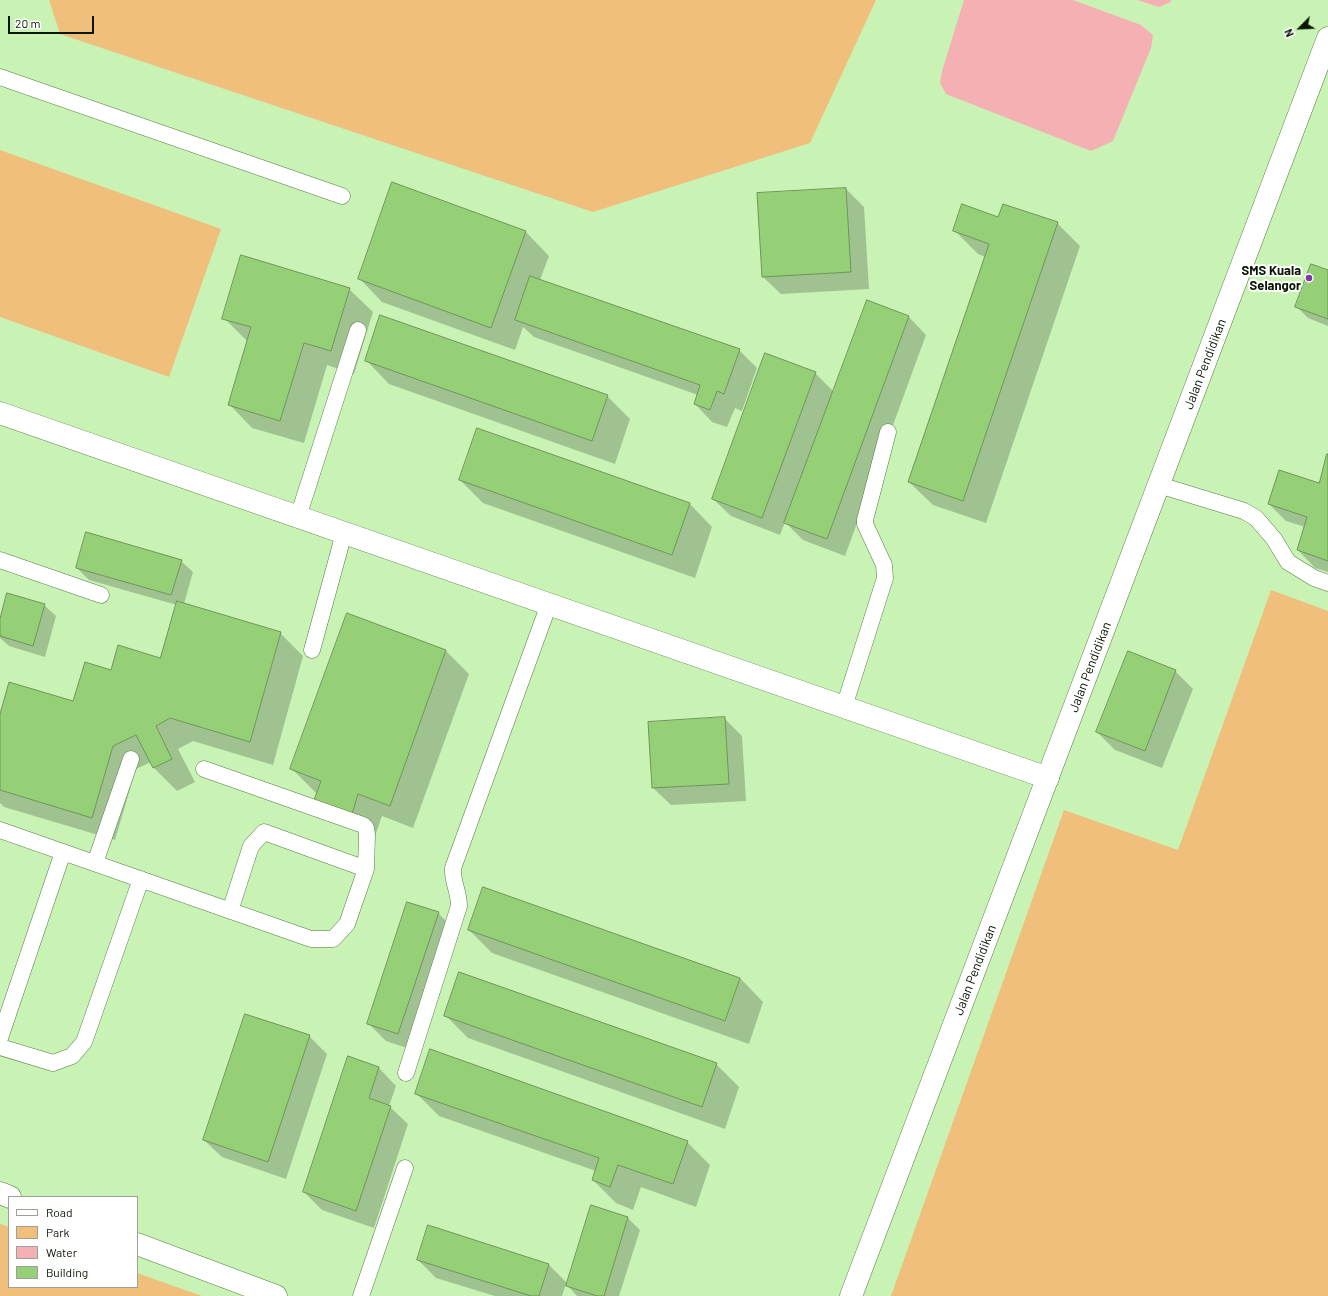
<!DOCTYPE html>
<html>
<head>
<meta charset="utf-8">
<style>
	body { margin:0 }
	#map { position:relative; width:1328px; height:1296px; overflow:hidden; background:#c9f3b5; font-family:Barlow,sans-serif }
	canvas { display:block }
	.legend { position:absolute; left:8px; top:1196px; width:130px; height:92px; box-sizing:border-box; background:#fff; border:1px solid #9ca29a; margin:0; padding:5px 7px; list-style:none; font-size:12px; color:#081602 }
	.legend li { display:flex; align-items:center; gap:8px; height:20px }
	.legend b { width:20px; border:1px solid #9ca29a }
	.north { position:absolute; left:1280px; top:8px; width:40px; height:40px; -webkit-text-stroke:3px #fff; paint-order:stroke; rotate:246deg; font-size:11px; font-weight:700; line-height:16px; text-align:center; color:#081602 }
	.north::after { content:''; display:block; margin:auto; width:14px; height:18px; background:#081602; clip-path:polygon(50% 0,100% 100%,50% 72%,0 100%) }
	.scale { position:absolute; left:8px; top:16px; width:86px; height:18px; box-sizing:border-box; border:2px solid #081602; border-top:0; padding-left:5px; font-size:12px; line-height:14px; white-space:nowrap; color:#081602; -webkit-text-stroke:3px #fff; paint-order:stroke }
</style>
</head>
<body>
<div id="map">
<canvas width="1328" height="1296"></canvas>
<ul class="legend">
<li><b style="height:5px;background:#fff"></b>Road</li>
<li><b style="height:11px;background:#efbf7b"></b>Park</li>
<li><b style="height:11px;background:#f4b0b3"></b>Water</li>
<li><b style="height:11px;background:#95d077"></b>Building</li>
</ul>
<div class="north">N</div>
<div class="scale">20 m</div>
</div>
<script>
const c = document.querySelector('canvas').getContext('2d');
c.lineJoin = 'round';
function paint(path, color) { c.fillStyle = color; c.fill(path, 'evenodd'); }
function trace(path, color, width, dash) { c.strokeStyle = color; c.lineWidth = width; c.lineCap = dash ? 'butt' : 'round'; c.setLineDash(dash || []); c.stroke(path); }
function label(font, color, halo, rows, align = 'center') {
  c.font = font + ' Barlow,sans-serif'; c.lineWidth = 4; c.setLineDash([]); c.textBaseline = 'middle'; c.strokeStyle = halo; c.fillStyle = color; for (const [text, x, y, turn = 0] of rows) {
    c.save(); c.translate(x, y); c.rotate((+turn || 0) * Math.PI / 180); c.textAlign = isNaN(turn) ? turn : align; if (halo) c.strokeText(text, 0, 0); c.fillText(text, 0, 0); c.restore();
  }
}
paint(new Path2D(`
	M 49,0 L 876,0 L 810,143 L 593,212 L 60,34 Z
	M 0,150 L 221,229 L 169,377 L 0,317 Z
	M 1271,590 L 1328,611 L 1328,1296 L 891,1296 L 1064,810 L 1178,850 Z
	M 0,1224 L 9,1227 L 9,1287 L 137,1287 L 137,1273 L 202,1296 L 0,1296 Z`), '#efbf7b');
paint(new Path2D(`
	M 964,0 L 1073,0 L 1141,25 L 1153,35 L 1151,48 L 1113,141 L 1091,151 L 946,94 L 940,83 L 942,71 Z
	M 1137,0 L 1171,0 L 1171,2 L 1159,7 Z`), '#f4b0b3');
paint(new Path2D(`
	M 393,183 L 526,232 L 549,256 L 540,280 L 739,350 L 757,368 L 742,411 L 735,408 L 727,427 L 712,422 L 695,404 L 698,395 L 534,337 L 523,327 L 515,350 L 382,302 L 359,278 Z
	M 846,189 L 864,207 L 869,289 L 781,294 L 763,277 L 758,194 Z
	M 1057,223 L 1080,246 L 986,523 L 933,505 L 909,482 L 985,257 L 978,254 L 955,231 Z
	M 1328,271 L 1328,326 L 1308,318 L 1296,306 Z
	M 349,289 L 373,312 L 354,374 L 327,365 L 304,443 L 252,428 L 229,404 L 247,341 L 224,318 Z
	M 867,301 L 909,317 L 926,335 L 845,556 L 803,540 L 785,522 L 780,535 L 731,516 L 713,499 L 815,373 L 834,392 Z
	M 366,360 L 607,396 L 630,419 L 615,464 L 389,384 Z
	M 1328,456 L 1328,572 L 1315,568 L 1298,550 L 1305,527 L 1286,521 L 1269,504 L 1319,485 Z
	M 460,480 L 689,503 L 712,527 L 695,578 L 483,503 Z
	M 181,561 L 193,572 L 184,604 L 280,633 L 303,656 L 273,765 L 193,741 L 178,749 L 195,782 L 177,791 L 154,768 L 151,762 L 136,769 L 115,840 L 4,807 L 0,803 L 0,717 L 74,703 L 111,671 L 161,659 L 177,605 L 89,580 L 77,568 Z
	M 44,605 L 56,616 L 45,657 L 9,646 L 0,638 L 0,622 Z
	M 446,651 L 469,674 L 413,828 L 382,816 L 375,836 L 315,792 L 292,769 Z
	M 1175,671 L 1193,689 L 1162,768 L 1115,750 L 1097,732 Z
	M 724,718 L 742,736 L 746,801 L 671,805 L 653,788 Z
	M 483,888 L 740,978 L 763,1002 L 749,1044 L 492,953 L 469,930 Z
	M 438,913 L 456,931 L 416,1051 L 386,1041 L 368,1023 Z
	M 445,1015 L 716,1064 L 739,1087 L 725,1129 L 468,1038 Z
	M 309,1036 L 327,1054 L 286,1179 L 222,1157 L 204,1140 Z
	M 379,1068 L 396,1086 L 389,1106 L 408,1124 L 374,1228 L 322,1210 L 304,1192 Z
	M 416,1093 L 687,1142 L 710,1165 L 696,1207 L 641,1187 L 633,1210 L 616,1203 L 593,1180 L 596,1171 L 439,1116 Z
	M 628,1218 L 640,1230 L 619,1296 L 577,1296 L 566,1284 L 562,1296 L 495,1296 L 436,1278 L 418,1260 L 549,1265 L 568,1284 Z`), '#0003');
const building = new Path2D(`
	M 392,182 L 526,231 L 491,328 L 358,279 Z
	M 846,188 L 851,272 L 762,277 L 757,193 Z
	M 962,204 L 998,217 L 1003,204 L 1058,222 L 963,501 L 908,482 L 989,244 L 953,231 Z
	M 241,255 L 350,288 L 331,351 L 304,343 L 280,421 L 228,405 L 251,327 L 222,319 Z
	M 1311,264 L 1328,270 L 1328,319 L 1295,307 Z
	M 530,276 L 740,349 L 724,394 L 717,391 L 710,410 L 694,404 L 700,385 L 515,320 Z
	M 867,300 L 909,316 L 827,539 L 784,523 Z
	M 380,315 L 608,395 L 592,441 L 365,361 Z
	M 765,353 L 816,372 L 762,518 L 712,499 Z
	M 477,428 L 690,503 L 672,555 L 459,480 Z
	M 1327,454 L 1328,454 L 1328,561 L 1297,550 L 1307,517 L 1268,504 L 1279,470 L 1319,483 Z
	M 86,532 L 182,560 L 171,595 L 76,568 Z
	M 7,593 L 45,604 L 33,646 L 0,636 L 0,619 Z
	M 177,601 L 281,632 L 250,742 L 170,718 L 156,726 L 172,759 L 153,768 L 136,735 L 113,746 L 92,818 L 0,790 L 0,714 L 9,682 L 73,701 L 85,662 L 111,670 L 118,645 L 160,658 Z
	M 347,613 L 446,650 L 390,806 L 358,794 L 352,814 L 314,800 L 321,781 L 290,769 Z
	M 1128,651 L 1176,670 L 1145,751 L 1096,732 Z
	M 725,717 L 729,784 L 652,788 L 648,722 Z
	M 483,887 L 740,978 L 725,1021 L 468,930 Z
	M 407,902 L 439,912 L 398,1034 L 367,1024 Z
	M 459,972 L 717,1063 L 702,1107 L 444,1016 Z
	M 245,1014 L 310,1035 L 268,1162 L 203,1140 Z
	M 430,1049 L 688,1141 L 673,1184 L 618,1165 L 610,1187 L 592,1180 L 599,1158 L 415,1094 Z
	M 348,1056 L 379,1067 L 369,1098 L 391,1106 L 356,1211 L 303,1192 Z
	M 591,1205 L 628,1217 L 604,1296 L 597,1296 L 566,1286 Z
	M 428,1225 L 549,1264 L 539,1296 L 531,1296 L 417,1260 Z`);
paint(building, '#95d077');
trace(building, '#6e955b', 1);
const lane = new Path2D(`
	M 0,77 L 342,196
	M 1159,485 L 1244,511 L 1256,518 L 1274,539 L 1288,562 L 1314,578 L 1328,583
	M 298,517 L 358,330
	M 0,560 L 101,595
	M 312,650 L 344,533
	M 844,707 L 885,578 L 884,565 L 865,524 L 865,520 L 888,432
	M 0,830 L 311,939 L 333,939 L 347,924 L 366,869 L 367,835 L 366,828 L 363,825 L 204,769
	M 95,863 L 131,759
	M 230,911 L 251,846 L 264,832 L 366,869
	M 0,1038 L 63,852
	M 0,1047 L 53,1063 L 72,1056 L 84,1042 L 141,879
	M 406,1073 L 459,906 C 459,891 452,882 453,868 L 549,604
	M 361,1296 L 405,1168`);
const street = new Path2D(`
	M 0,413 L 1048,778
	M 0,1193 L 10,1197
	M 137,1244 L 276,1296`);
const secondary = new Path2D(`
	M 851,1296 L 1328,38`);
trace(lane, '#567b43', 17);
trace(street, '#567b43', 23);
trace(secondary, '#567b43', 23);
trace(lane, '#fff', 16);
trace(street, '#fff', 22);
trace(secondary, '#fff', 22);
for (const [x, y, r, color] of [
	[1309,278,4,"#8634a3"]
]) { const dot = new Path2D(); dot.arc(x, y, r, 0, 2 * Math.PI); c.fillStyle = color; c.fill(dot); trace(dot, '#fff', 1.5); }
label('bold 13px', '#081602', '#fff', [
	["SMS Kuala",1301,271],
	["Selangor",1301,286]
], 'right');
label('13px', '#081602', '#fff', [
	["Jalan Pendidikan",1205,364,-69],
	["Jalan Pendidikan",1090,667,-69],
	["Jalan Pendidikan",975,970,-69]
]);
</script>
</body>
</html>
